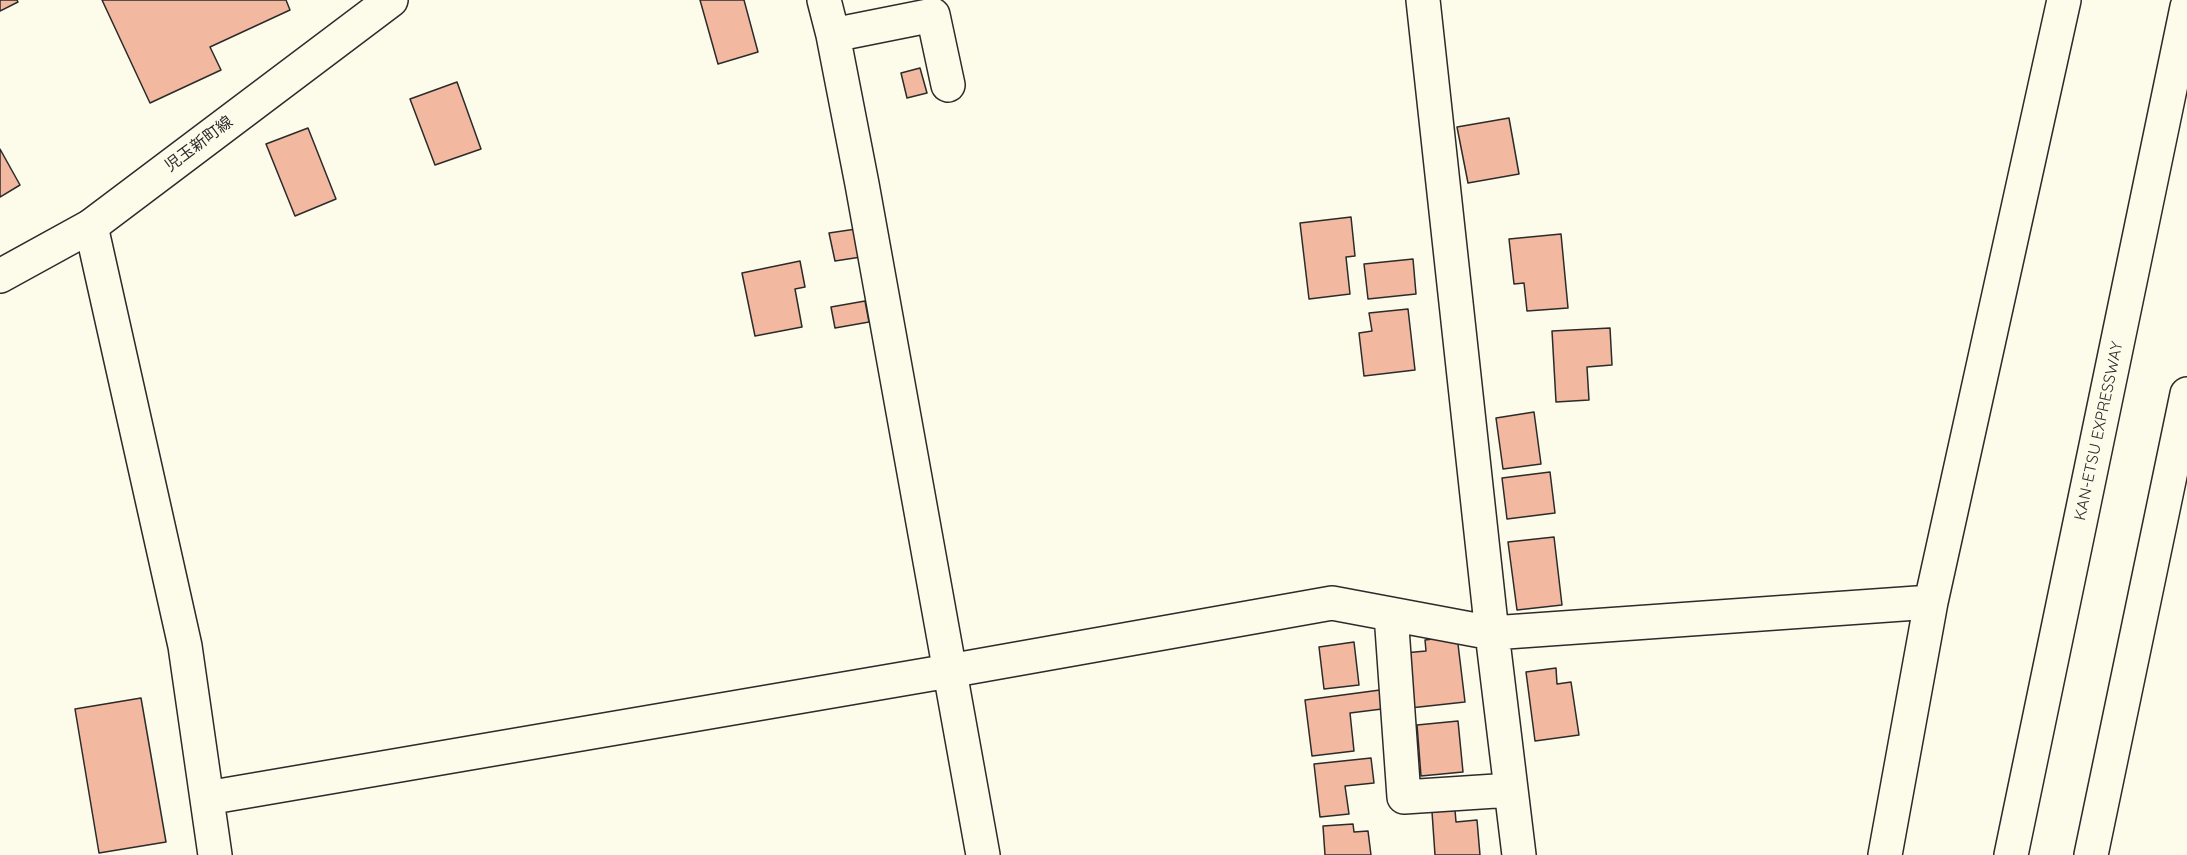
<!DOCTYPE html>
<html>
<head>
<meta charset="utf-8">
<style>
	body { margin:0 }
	canvas { display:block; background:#fdfbea }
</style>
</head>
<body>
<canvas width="2187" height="855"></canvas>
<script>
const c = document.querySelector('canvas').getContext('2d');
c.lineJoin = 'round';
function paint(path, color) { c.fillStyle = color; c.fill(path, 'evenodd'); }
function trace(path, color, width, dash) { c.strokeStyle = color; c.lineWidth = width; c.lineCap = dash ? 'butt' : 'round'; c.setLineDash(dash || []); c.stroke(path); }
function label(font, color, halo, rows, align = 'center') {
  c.font = font + ' Quicksand,"Noto Sans JP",sans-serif'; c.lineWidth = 4.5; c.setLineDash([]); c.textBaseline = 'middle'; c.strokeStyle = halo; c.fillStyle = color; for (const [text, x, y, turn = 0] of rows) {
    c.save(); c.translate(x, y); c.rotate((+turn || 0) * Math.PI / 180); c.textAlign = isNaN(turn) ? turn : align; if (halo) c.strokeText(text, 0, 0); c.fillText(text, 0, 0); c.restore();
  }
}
const building = new Path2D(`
	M 0,0 L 17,0 L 18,2 L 0,11 Z
	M 102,0 L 286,0 L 290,10 L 210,47 L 221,70 L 150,103 Z
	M 700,0 L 744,0 L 758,52 L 718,64 Z
	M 920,68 L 927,93 L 907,98 L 901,73 Z
	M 457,82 L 481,149 L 435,165 L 410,99 Z
	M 1509,118 L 1519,174 L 1468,183 L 1457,127 Z
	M 308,128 L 336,199 L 295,216 L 266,144 Z
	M 0,149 L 20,185 L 0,197 Z
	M 1351,217 L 1355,256 L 1346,257 L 1350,294 L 1309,299 L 1300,223 Z
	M 856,229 L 861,257 L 835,261 L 829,233 Z
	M 1561,234 L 1568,308 L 1527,311 L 1524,283 L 1514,284 L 1509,239 Z
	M 1413,259 L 1416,294 L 1368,299 L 1364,264 Z
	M 800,261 L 805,287 L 795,289 L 802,327 L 755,336 L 742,273 Z
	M 865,301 L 869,322 L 835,328 L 831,307 Z
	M 1408,309 L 1415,370 L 1364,376 L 1359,333 L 1372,331 L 1369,313 Z
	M 1610,328 L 1612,365 L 1587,367 L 1589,400 L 1556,402 L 1552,331 Z
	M 1534,412 L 1541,464 L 1503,469 L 1496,418 Z
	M 1550,472 L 1555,513 L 1507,519 L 1502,478 Z
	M 1554,537 L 1562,605 L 1517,610 L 1508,542 Z
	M 1457,636 L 1465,702 L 1410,708 L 1404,653 L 1426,651 L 1425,640 Z
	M 1354,642 L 1359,685 L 1324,689 L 1319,647 Z
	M 1556,668 L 1557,684 L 1571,682 L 1579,735 L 1535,741 L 1526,672 Z
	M 1380,690 L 1382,709 L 1350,713 L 1354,751 L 1312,756 L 1305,700 Z
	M 141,698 L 166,842 L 99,853 L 75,709 Z
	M 1458,721 L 1463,772 L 1421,776 L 1417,725 Z
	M 1371,758 L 1374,783 L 1345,786 L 1349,814 L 1320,817 L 1314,764 Z
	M 1455,810 L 1456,822 L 1477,820 L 1480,855 L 1435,855 L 1432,812 Z
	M 1353,824 L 1354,832 L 1368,831 L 1371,855 L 1325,855 L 1323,826 Z`);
paint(building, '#f2b8a0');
trace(building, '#2b2b2b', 1.5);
const minor = new Path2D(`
	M 824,0 L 833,35 L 862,184 L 983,855
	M 1423,0 L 1492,633 L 1519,855
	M 833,35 L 933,15 L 948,85
	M 91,226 L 185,646 L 215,855
	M 1391,614 L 1404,797 L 1511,790
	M 207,798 L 949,671 L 1332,603 L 1492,633 L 1931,602
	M 1885,855 L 1931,602 L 2064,0`);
const major = new Path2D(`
	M 0,276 L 91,226 L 391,0`);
const highway = new Path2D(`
	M 2011,855 L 2187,7
	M 2091,855 L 2187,394`);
trace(minor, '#2b2b2b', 36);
trace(major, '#2b2b2b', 36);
trace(highway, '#2b2b2b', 36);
trace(minor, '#fdfbea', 33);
trace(major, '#fdfbea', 33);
trace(highway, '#fdfbea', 33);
label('16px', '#2b2b2b', '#fdfbea', [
	["児玉新町線",199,144,-37],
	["KAN-ETSU EXPRESSWAY",2099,431,-78]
]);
</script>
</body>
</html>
